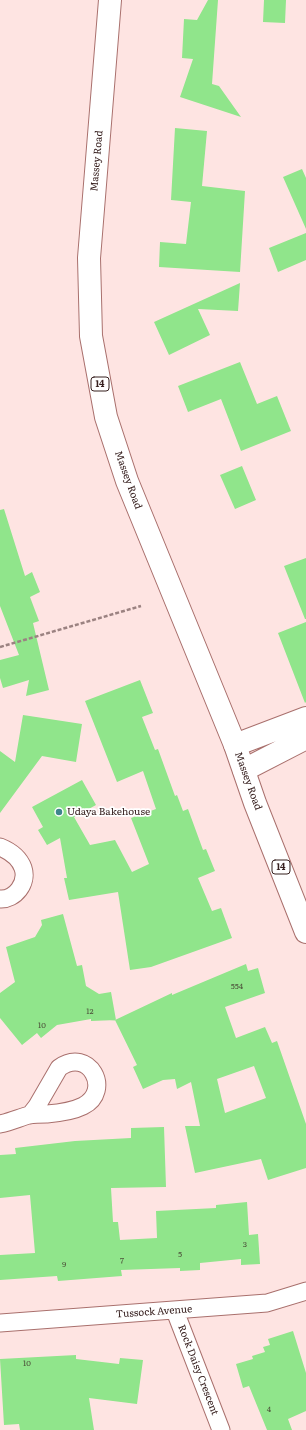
<!DOCTYPE html>
<html>
<head>
<meta charset="utf-8">
<style>
	body { margin:0 }
	canvas { display:block; background:#fee4e2 }
</style>
</head>
<body>
<canvas width="306" height="1430"></canvas>
<script>
const c = document.querySelector('canvas').getContext('2d');
c.lineJoin = 'round';
function paint(path, color) { c.fillStyle = color; c.fill(path, 'evenodd'); }
function trace(path, color, width, dash) { c.strokeStyle = color; c.lineWidth = width; c.lineCap = dash ? 'butt' : 'round'; c.setLineDash(dash || []); c.stroke(path); }
function label(font, color, halo, rows, align = 'center') {
  c.font = font + ' Literata,serif'; c.lineWidth = 3.5; c.setLineDash([]); c.textBaseline = 'middle'; c.strokeStyle = halo; c.fillStyle = color; for (const [text, x, y, turn = 0] of rows) {
    c.save(); c.translate(x, y); c.rotate((+turn || 0) * Math.PI / 180); c.textAlign = isNaN(turn) ? turn : align; if (halo) c.strokeText(text, 0, 0); c.fillText(text, 0, 0); c.restore();
  }
}
paint(new Path2D(`
	M 208,0 L 218,0 L 212,84 L 219,86 L 241,117 L 180,97 L 193,59 L 182,58 L 184,19 L 197,20 Z
	M 264,0 L 286,0 L 285,23 L 263,22 Z
	M 175,128 L 207,131 L 202,186 L 245,191 L 240,272 L 159,267 L 160,242 L 186,244 L 191,202 L 171,200 Z
	M 302,169 L 306,178 L 306,229 L 283,177 Z
	M 306,233 L 306,260 L 278,272 L 269,248 Z
	M 240,283 L 238,311 L 198,309 L 210,335 L 169,355 L 154,322 Z
	M 240,362 L 257,404 L 277,396 L 291,431 L 241,451 L 221,399 L 188,412 L 178,386 Z
	M 242,466 L 256,500 L 235,509 L 220,475 Z
	M 4,509 L 25,576 L 32,572 L 40,592 L 30,597 L 39,621 L 33,623 L 49,690 L 26,696 L 29,680 L 3,688 L 0,678 L 0,660 L 19,655 L 0,606 L 0,510 Z
	M 306,558 L 306,619 L 305,619 L 284,566 Z
	M 306,622 L 306,702 L 305,703 L 278,633 Z
	M 140,680 L 153,713 L 142,717 L 155,750 L 158,749 L 175,796 L 177,795 L 183,811 L 188,809 L 203,850 L 206,849 L 215,871 L 198,878 L 212,911 L 221,908 L 232,938 L 151,967 L 130,970 L 118,892 L 69,900 L 64,878 L 67,878 L 60,838 L 47,845 L 38,830 L 43,827 L 32,807 L 82,780 L 96,805 L 74,817 L 90,845 L 115,840 L 132,872 L 149,864 L 131,818 L 156,809 L 143,771 L 117,782 L 85,701 Z
	M 23,715 L 82,724 L 76,762 L 42,756 L 0,813 L 0,751 L 15,762 Z
	M 63,914 L 77,966 L 82,965 L 86,986 L 99,994 L 111,992 L 116,1020 L 91,1021 L 91,1019 L 57,1025 L 41,1038 L 37,1033 L 22,1045 L 0,1018 L 0,993 L 15,982 L 6,947 L 35,937 L 42,925 L 41,920 Z
	M 246,964 L 248,971 L 258,968 L 265,993 L 225,1007 L 236,1038 L 265,1027 L 272,1043 L 277,1041 L 306,1124 L 306,1168 L 268,1180 L 261,1159 L 195,1173 L 185,1126 L 200,1126 L 191,1082 L 177,1089 L 175,1079 L 163,1080 L 143,1089 L 133,1067 L 137,1065 L 115,1020 L 172,993 L 172,995 ZM 254,1066 L 266,1098 L 225,1113 L 217,1079 Z
	M 164,1127 L 166,1187 L 111,1188 L 113,1222 L 118,1222 L 120,1240 L 157,1238 L 156,1211 L 216,1208 L 216,1205 L 247,1202 L 249,1235 L 258,1234 L 260,1264 L 241,1265 L 241,1259 L 200,1263 L 200,1270 L 180,1271 L 180,1268 L 121,1270 L 122,1276 L 58,1281 L 57,1276 L 0,1280 L 0,1255 L 35,1253 L 30,1195 L 0,1198 L 0,1155 L 16,1154 L 15,1148 L 75,1141 L 131,1138 L 131,1128 Z
	M 293,1331 L 306,1373 L 306,1411 L 288,1419 L 292,1430 L 267,1430 L 249,1386 L 243,1388 L 236,1364 L 253,1359 L 252,1356 L 265,1352 L 263,1347 L 270,1345 L 268,1339 Z
	M 76,1355 L 76,1359 L 119,1364 L 120,1358 L 143,1360 L 137,1404 L 89,1398 L 94,1430 L 20,1430 L 19,1424 L 4,1425 L 0,1359 Z`), '#90e58b');
const street = new Path2D(`
	M 0,847 C 10,851 19,857 23,868 C 28,883 15,900 0,899
	M 0,1124 C 10,1122 19,1118 29,1115 C 35,1114 41,1114 47,1114 C 59,1113 73,1111 83,1106 C 113,1091 89,1046 59,1068 L 37,1106 L 30,1115
	M 175,1311 L 221,1430
	M 0,1323 L 267,1303 L 306,1291`);
const secondary = new Path2D(`
	M 235,745 L 306,718
	M 244,770 L 306,738`);
const primary = new Path2D(`
	M 110,0 L 89,258 L 91,336 L 106,417 L 127,481 L 235,745 L 255,803 L 306,932`);
trace(street, '#a9706d', 19);
trace(secondary, '#a9706d', 24);
trace(primary, '#a9706d', 24);
trace(new Path2D(`
	M 0,647 L 141,606`), '#9b8281', 2.5, [4, 2]);
trace(street, '#fff', 17);
trace(secondary, '#fff', 22);
trace(primary, '#fff', 22);
for (const [x, y, r, color] of [
	[59,812,4,"#3e858c"]
]) { const dot = new Path2D(); dot.arc(x, y, r, 0, 2 * Math.PI); c.fillStyle = color; c.fill(dot); trace(dot, '#fff', 1.5); }
label('8px', '#4d513a', null, [
	["554",237,987],
	["12",90,1012],
	["10",42,1026],
	["3",245,1245],
	["5",180,1255],
	["7",122,1261],
	["9",64,1265],
	["10",27,1364],
	["4",269,1410]
]);
for (const [x, y, w] of [
	[100,384,18],
	[281,867,18]
]) { const box = new Path2D(); box.roundRect(x - w / 2, y - 7, w, 14, 3); c.fillStyle = '#fff'; c.fill(box); trace(box, '#37201f', 1); }
label('bold 9px', '#37201f', null, [
	["14",100,384],
	["14",281,867]
]);
label('10px', '#37201f', '#fff', [
	["Massey Road",97,161,-85],
	["Massey Road",128,480,70],
	["Massey Road",248,781,70],
	["Tussock Avenue",154,1312,-4],
	["Rock Daisy Crescent",198,1370,69]
]);
label('10px', '#37201f', '#fff', [
	["Udaya Bakehouse",67,812]
], 'left');
</script>
</body>
</html>
